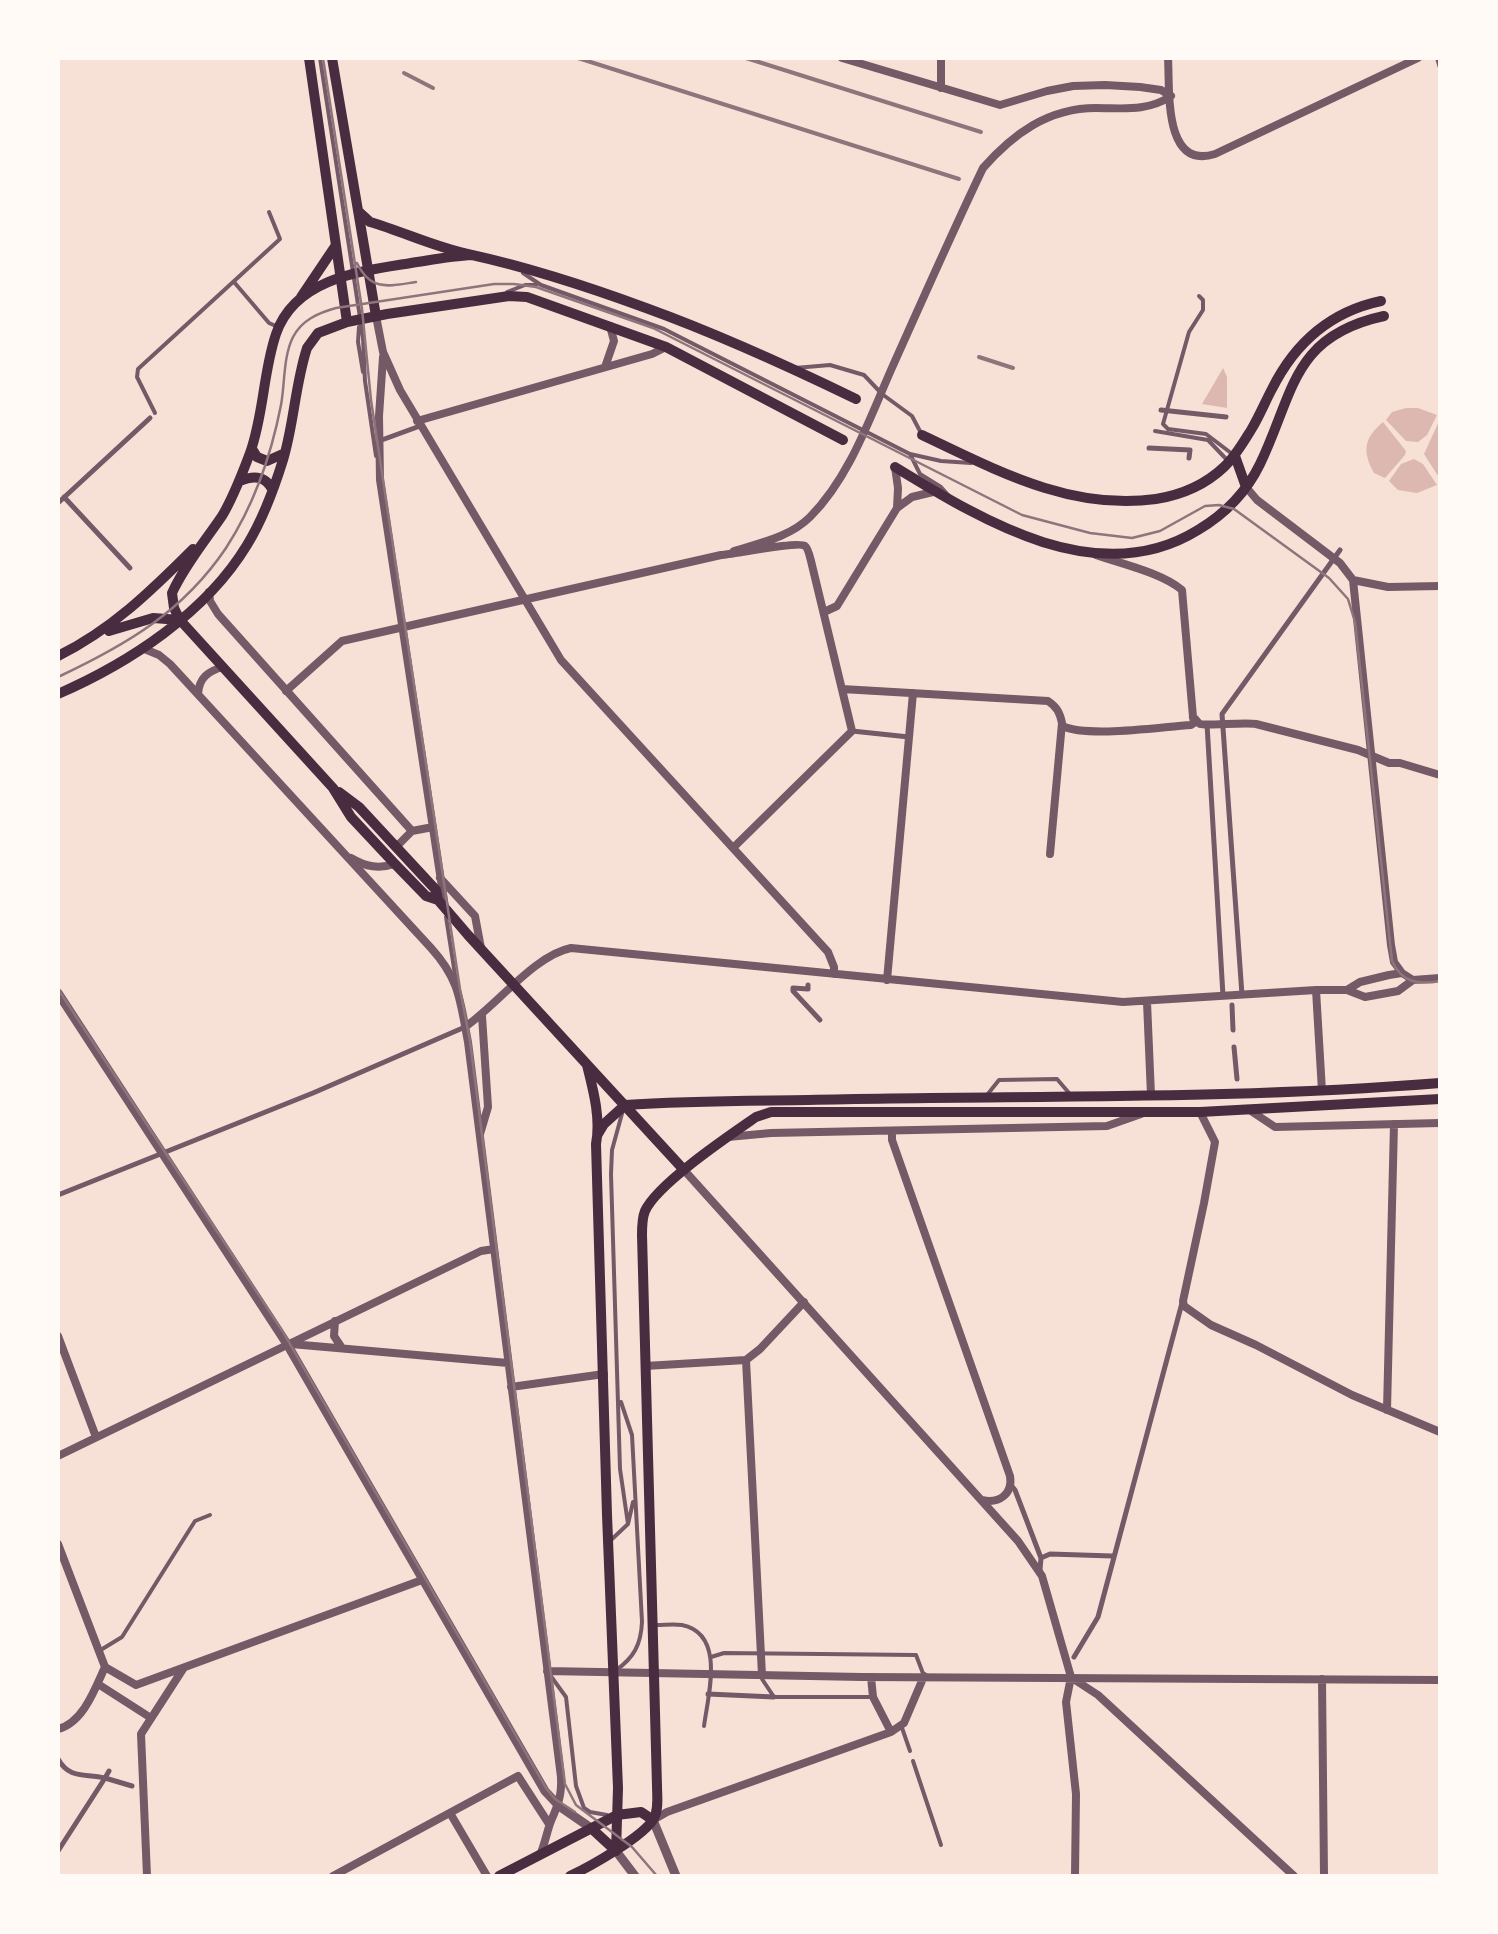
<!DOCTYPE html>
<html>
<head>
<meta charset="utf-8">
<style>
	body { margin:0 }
	#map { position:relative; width:1498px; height:1934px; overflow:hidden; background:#f7e1d7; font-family:"Archivo Narrow",sans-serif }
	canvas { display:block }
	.frame { position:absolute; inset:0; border:60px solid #fffaf5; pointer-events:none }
</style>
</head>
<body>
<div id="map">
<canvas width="1498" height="1934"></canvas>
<div class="frame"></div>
</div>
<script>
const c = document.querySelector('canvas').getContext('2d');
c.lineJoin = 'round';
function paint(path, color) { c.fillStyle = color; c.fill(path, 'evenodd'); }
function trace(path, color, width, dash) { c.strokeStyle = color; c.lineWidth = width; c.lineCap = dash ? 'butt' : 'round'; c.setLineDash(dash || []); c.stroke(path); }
paint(new Path2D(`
	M 1223,368 L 1227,377 L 1227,408 L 1202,404 Z
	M 1406,408 L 1418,408 L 1437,415 L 1427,435 L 1418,442 L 1406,441 L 1386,420 L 1392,412 Z
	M 1440,419 L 1440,479 L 1424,454 Z
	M 1383,422 L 1406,451 L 1405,455 L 1385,478 L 1374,473 C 1362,451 1364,438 1383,422 Z
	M 1414,459 L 1423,464 L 1437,485 L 1417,493 L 1398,490 L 1389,481 L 1401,464 Z`), '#dcb8b0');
trace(new Path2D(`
	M 320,58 L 363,337 L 365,382
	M 1437,58 L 1440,68
	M 523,273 L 541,285 L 664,329 L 910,454 L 941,461 L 971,463
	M 234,282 L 269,323 L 278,327
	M 507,292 L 525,285 L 536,285
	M 1199,296 L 1203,300 L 1203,310 L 1189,332 L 1163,424 L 1168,429 L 1206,434 L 1231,453
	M 359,327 L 358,342 L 363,372
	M 795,368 L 830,365 L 864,375 L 882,394 L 912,416 L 922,435
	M 365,381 L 376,456
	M 155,413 L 137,377 L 138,369 L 280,239 L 269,212
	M 1155,431 L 1208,440 L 1229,462
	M 910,454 L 920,474 L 941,487 L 949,496
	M 446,917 L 456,981
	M 987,1095 L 999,1080 L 1057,1079 L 1069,1093
	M 623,1110 L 612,1150 L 611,1174 L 620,1469 L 628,1524
	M 611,1540 L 628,1524 L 633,1502
	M 657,1625 C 665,1625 674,1624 682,1625 C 726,1634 708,1695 704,1726
	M 99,1651 L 122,1637 L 195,1521 L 210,1515
	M 711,1657 L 724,1653 L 916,1655 L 924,1676
	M 616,1670 C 634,1658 641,1644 642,1622 L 632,1435 L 621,1402
	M 550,1675 L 566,1697 L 576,1786 L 584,1808 L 590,1812 L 607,1815
	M 762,1679 L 774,1697 L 873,1697
	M 901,1725 L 910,1751
	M 913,1761 L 941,1845`), '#755966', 4);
trace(new Path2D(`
	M 1161,410 L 1226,417
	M 379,441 L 420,426
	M 1149,448 L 1190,450 L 1189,458
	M 64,497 L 130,568
	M 58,503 L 150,418
	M 1207,724 L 1223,996
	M 852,731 L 909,737
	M 808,985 L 808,989 L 793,988 L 793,991 L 820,1020
	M 1242,995 L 1222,714 L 1340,550
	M 1232,1005 L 1233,1030
	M 1234,1047 L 1237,1079
	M 58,1195 L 313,1093 L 465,1027
	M 1011,1485 L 1015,1490 L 1041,1558 L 1040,1570
	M 1041,1558 L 1050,1554 L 1112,1556
	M 1074,1657 L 1098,1617 L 1182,1303
	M 708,1694 L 774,1697
	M 58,1759 C 70,1780 85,1773 105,1778 L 58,1851
	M 109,1771 L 105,1778 L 132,1786`), '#755966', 5);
trace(new Path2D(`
	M 842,58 L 1000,105 L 1047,91 L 1073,86 L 1105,85 L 1140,87 L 1161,90 L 1171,96
	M 941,58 L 941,88
	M 1168,58 C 1170,90 1163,170 1215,154 L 1418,58
	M 376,316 L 383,352 L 400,390 L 561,660 L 828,952 L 834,967 L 834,974
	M 383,357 L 379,416 L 380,480 L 445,907
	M 605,367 L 614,341 L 610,326
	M 417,421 L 652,354 L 666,347
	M 895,467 L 898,488 L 897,508
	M 1246,487 L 1257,500 L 1340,563 L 1353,580 L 1388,587 L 1440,586
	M 734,551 C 760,543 790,537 810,517 C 849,478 869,420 891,370 C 921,303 951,235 983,168 C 1013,134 1048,108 1096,108 C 1123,108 1147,112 1171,96
	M 1096,555 C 1122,564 1162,573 1182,590 L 1193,717
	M 1353,580 L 1391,945 L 1394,962 L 1402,973
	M 209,592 L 210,601 L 218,614 L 412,831
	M 824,612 L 837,606 L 897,508 L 912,497 L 933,492
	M 142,648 L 159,655 L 170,664 L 431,948 C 460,980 460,1001 468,1042 L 561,1777 C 562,1795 558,1805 551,1821 C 547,1831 545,1844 540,1855
	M 842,689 L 1048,701 C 1057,707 1060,713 1062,723 L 1050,854
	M 286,691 L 342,641 L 721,555 C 734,554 799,541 805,546 C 808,548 810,557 811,561 L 852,731 L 734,847
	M 198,694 C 199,678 208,671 223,667
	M 1193,717 C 1196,719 1197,722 1200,724 C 1206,726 1245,722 1256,724 L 1358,750 L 1389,763 L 1400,763 L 1440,775
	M 1062,726 C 1089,738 1159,727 1191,725 L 1194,723 L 1193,717
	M 396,847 L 412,831 L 433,827
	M 351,858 C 366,867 379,869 395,864
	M 440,878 L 475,916 L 481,948
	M 887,980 L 913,693
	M 1316,990 L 1322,1091
	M 1347,990 L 1360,982 L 1389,975 L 1402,973 L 1413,980 L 1440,978
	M 1147,1002 L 1151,1095
	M 465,1027 C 497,1005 535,955 571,948 L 1123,1002 L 1316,990 L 1347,990 L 1365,997 L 1398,991 L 1413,980
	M 1248,1109 L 1275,1127 L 1440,1123
	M 1200,1112 L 1215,1142 L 1204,1203 L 1183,1301 L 1184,1306 L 1211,1325 L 1256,1345 L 1352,1395 L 1440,1432
	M 892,1131 L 892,1140 L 1010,1476 C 1013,1494 999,1504 982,1500
	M 480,1134 L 488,1107 L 482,1016
	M 728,1137 L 771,1133 L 1107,1126 L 1141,1114
	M 684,1170 L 1018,1541 L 1042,1576 L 1071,1677
	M 335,1321 L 334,1336 L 342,1348
	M 58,1336 L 96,1437
	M 291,1344 L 508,1363
	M 746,1360 L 762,1675
	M 645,1366 L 746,1360 L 760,1349 L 804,1302
	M 511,1387 L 604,1374
	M 1387,1410 L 1394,1124
	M 58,1456 L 481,1251 L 494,1249
	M 58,1544 L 105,1667 L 136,1685 L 422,1580
	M 547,1671 L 862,1677 L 1440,1680
	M 871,1677 L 873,1697 L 891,1732
	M 1071,1677 L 1066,1702 L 1076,1794 L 1075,1876
	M 1322,1679 L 1324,1876
	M 1075,1680 L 1098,1695 L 1294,1876
	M 98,1684 L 151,1718
	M 58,1729 C 83,1723 95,1689 105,1667
	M 450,1813 L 487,1876
	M 653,1820 L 667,1812 L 891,1732 L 904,1723 L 924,1676
	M 147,1876 L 141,1734 L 183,1669
	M 333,1876 L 518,1776 L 549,1824`), '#755966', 8);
trace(new Path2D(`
	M 58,993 L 287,1344 L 545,1791 L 559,1806 L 591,1828
	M 653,1820 L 676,1876
	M 616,1851 L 635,1876`), '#755966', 9);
trace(new Path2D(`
	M 309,58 L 347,322
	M 332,58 L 376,316
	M 358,211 L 370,222 C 404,232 437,248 472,255 C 531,268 589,287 646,308 C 718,334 788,366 856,399
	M 301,297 L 336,245
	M 922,435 C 996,470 1071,511 1156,499 C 1181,495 1205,485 1224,467 C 1235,457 1243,443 1251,430 C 1259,417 1265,402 1272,389 C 1295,343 1329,312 1381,301
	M 252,449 L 257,457 L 267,461 L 285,453
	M 1235,456 L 1246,487
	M 895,467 C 982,520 1098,592 1198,530 C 1225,514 1246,493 1260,464 C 1294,394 1291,336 1384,316
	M 240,481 C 254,475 265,476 272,489
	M 109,631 L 153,618 L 180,620
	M 58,656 C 111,630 151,591 193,549
	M 58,694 C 129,663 206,613 247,545 C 263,519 274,489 283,460 C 294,424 295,385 307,348 L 318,333 L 347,322 L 387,314 L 509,296 L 527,297 L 666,347 L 843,440
	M 339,792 L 359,807 L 436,890 L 438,900 L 468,935 L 684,1170
	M 438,900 L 426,896 L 394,863 L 351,817 L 333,788 L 180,620 L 174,608 L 172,593 C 185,565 205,541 222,516 C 234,496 242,474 250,453 C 264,414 263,372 276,334 C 295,278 362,271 411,263 C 431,260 451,256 472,255
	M 587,1065 C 593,1089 601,1118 596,1144 L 607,1515 L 618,1788 L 616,1851
	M 625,1105 C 686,1101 747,1101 808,1100 C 1019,1095 1230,1100 1440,1083
	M 598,1134 L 604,1124 L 625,1105
	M 591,1828 L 616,1851
	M 499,1876 L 617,1815 L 641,1812 L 653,1820
	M 570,1876 C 589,1867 645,1836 654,1818 C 659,1809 657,1795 657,1786 L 642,1235 C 642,1227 642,1218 645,1211 C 657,1184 730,1135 756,1117 L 771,1112 L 1200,1112 L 1440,1099`), '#4a2c40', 10);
trace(new Path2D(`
	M 323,58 L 362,309 L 371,400 L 460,989 L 470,1041 L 565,1784 L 576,1805 L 632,1847 L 657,1876
	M 357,263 C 371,292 389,286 416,282
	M 58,677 C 126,645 183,612 226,548 C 254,505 271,456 281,405 C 285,384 283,357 293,337 C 302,320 318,313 336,308 L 494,284 L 514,284 L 536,287 L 653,328 L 1022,515 L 1090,533 L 1132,538 L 1160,531 L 1205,506 L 1219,505 L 1234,509 L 1329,578 L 1348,599 L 1355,622 L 1392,961 C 1402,983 1419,985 1440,981
	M 58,989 L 283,1332 L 546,1788 L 555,1799 L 575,1812`), '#8f747c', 2.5);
trace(new Path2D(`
	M 578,58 L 959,179
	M 746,58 L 981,132
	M 404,73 L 433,88
	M 979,357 L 1013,368`), '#8f747c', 4);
</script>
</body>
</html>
